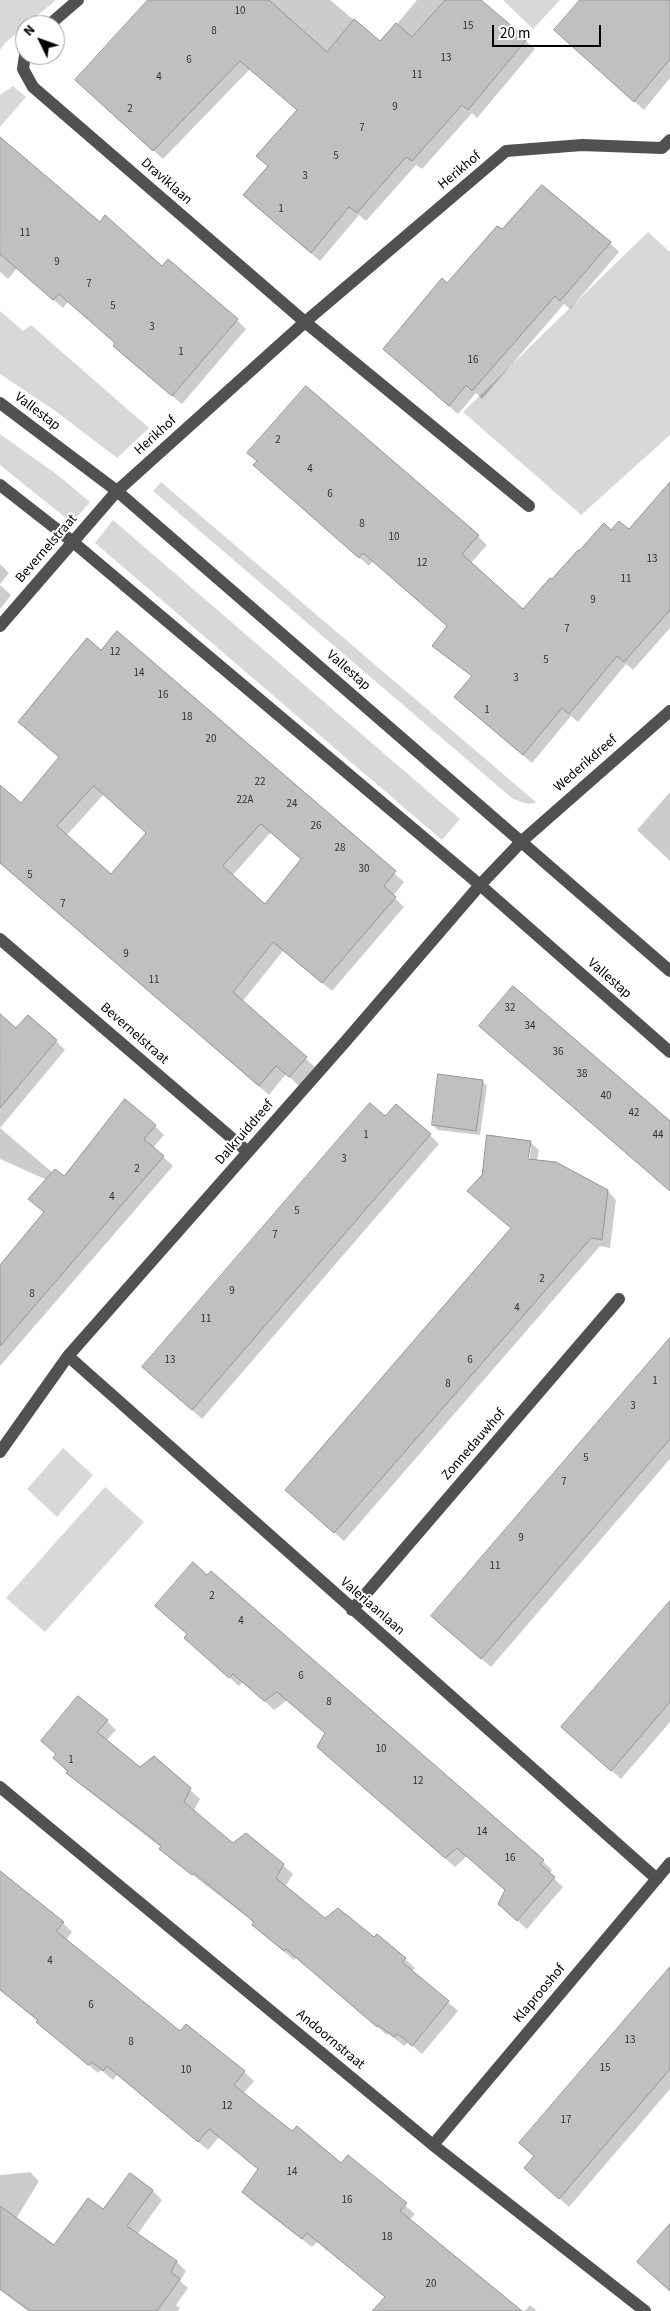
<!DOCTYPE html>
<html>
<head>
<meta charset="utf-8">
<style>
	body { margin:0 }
	#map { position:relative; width:670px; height:2311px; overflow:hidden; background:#fff; font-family:"Source Sans 3",sans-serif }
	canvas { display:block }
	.north { position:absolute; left:15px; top:15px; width:50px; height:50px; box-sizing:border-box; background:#fff; border:1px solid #999; border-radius:50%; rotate:312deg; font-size:14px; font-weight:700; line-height:20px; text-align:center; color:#000 }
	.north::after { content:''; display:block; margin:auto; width:18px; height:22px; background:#000; clip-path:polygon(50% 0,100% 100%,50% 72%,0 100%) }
	.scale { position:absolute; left:492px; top:25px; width:109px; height:22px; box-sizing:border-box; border:2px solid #000; border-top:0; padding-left:6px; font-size:15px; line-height:18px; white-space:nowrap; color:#000; -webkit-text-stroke:4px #fff; paint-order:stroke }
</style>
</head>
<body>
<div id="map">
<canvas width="670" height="2311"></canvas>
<div class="north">N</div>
<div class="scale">20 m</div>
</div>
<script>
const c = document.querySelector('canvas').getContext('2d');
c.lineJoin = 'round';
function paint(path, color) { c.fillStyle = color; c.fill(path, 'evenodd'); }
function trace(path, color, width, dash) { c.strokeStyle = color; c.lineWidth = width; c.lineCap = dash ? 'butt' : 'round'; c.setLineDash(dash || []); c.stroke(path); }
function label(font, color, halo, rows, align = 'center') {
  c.font = font + ' "Source Sans 3",sans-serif'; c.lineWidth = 4; c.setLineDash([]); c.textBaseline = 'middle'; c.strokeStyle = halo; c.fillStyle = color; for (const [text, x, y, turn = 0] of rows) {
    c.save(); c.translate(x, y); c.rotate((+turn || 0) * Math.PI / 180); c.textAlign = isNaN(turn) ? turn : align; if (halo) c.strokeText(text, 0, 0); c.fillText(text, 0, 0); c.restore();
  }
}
paint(new Path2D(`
	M 0,0 L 56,0 L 6,42 L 0,50 Z
	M 503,0 L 560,0 L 533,29 Z
	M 13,86 L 26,97 L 0,127 L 0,95 Z
	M 648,232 L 670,252 L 670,435 L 581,515 L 463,412 Z
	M 0,311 L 23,331 L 31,325 L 149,428 L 117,458 L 54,410 L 0,374 Z
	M 0,434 L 59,476 L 90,502 L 72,523 L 0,465 Z
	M 161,482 L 537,803 L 528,804 L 513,799 L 153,491 Z
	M 113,520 L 460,819 L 442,840 L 95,543 Z
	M 63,1448 L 93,1475 L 57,1517 L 27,1489 Z
	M 105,1487 L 144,1522 L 45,1632 L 6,1598 Z`), '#d8d8d8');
paint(new Path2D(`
	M 161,0 L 330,0 L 381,43 L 417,0 L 479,0 L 535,49 L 477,118 L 472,113 L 422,169 L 416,165 L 366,221 L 359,215 L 320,261 L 253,204 L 269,167 L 258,156 L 298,110 L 250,69 L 163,159 L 86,89 Z
	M 582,0 L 670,0 L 670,78 L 644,110 L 564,38 Z
	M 0,139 L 100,224 L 237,320 L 246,329 L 182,404 L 123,355 L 117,343 L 68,302 L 63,308 L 17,268 L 8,279 L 0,272 Z
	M 502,231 L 610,243 L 619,252 L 570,309 L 564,304 L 482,399 L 476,393 L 458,414 L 384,349 Z
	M 264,474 L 478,536 L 487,545 L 471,563 L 523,610 L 552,581 L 611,532 L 629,531 L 670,483 L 670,628 L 633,670 L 626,664 L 578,722 L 571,716 L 532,763 L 465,706 L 473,677 L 433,646 L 448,626 L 373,561 L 369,566 Z
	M 0,564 L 9,573 L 0,584 Z
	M 0,585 L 11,595 L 0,609 Z
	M 117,633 L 404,882 L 393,896 L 404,907 L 332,991 L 283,951 L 242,1002 L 315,1067 L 299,1086 L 286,1074 L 269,1095 L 0,863 L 0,786 L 21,804 L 60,758 L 101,651 ZM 104,794 L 147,833 L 111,876 L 66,836 ZM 271,832 L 302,860 L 265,906 L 232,876 Z
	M 670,792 L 670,861 L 637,830 Z
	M 0,1016 L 16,1030 L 56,1041 L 65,1050 L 0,1128 L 53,1173 L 64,1178 L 155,1126 L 164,1135 L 153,1148 L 173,1166 L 0,1366 L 0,1266 L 45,1213 L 47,1180 L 0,1159 Z
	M 482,1081 L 487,1086 L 480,1135 L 438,1130 L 433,1125 Z
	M 385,1118 L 430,1135 L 439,1144 L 202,1419 L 143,1367 Z
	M 530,1142 L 539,1150 L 537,1161 L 608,1191 L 616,1200 L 610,1248 L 600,1246 L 344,1541 L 295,1498 L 512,1229 L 469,1191 ZM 529,1147 L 531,1147 L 529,1165 L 526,1165 Z
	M 670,1364 L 670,1459 L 491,1667 L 441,1625 Z
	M 670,1603 L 670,1722 L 621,1779 L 562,1727 Z
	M 188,1635 L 543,1861 L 552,1870 L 549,1874 L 563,1887 L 527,1929 L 509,1913 L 506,1891 L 467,1856 L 455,1867 L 318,1747 L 326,1734 L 287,1700 L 274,1710 L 243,1682 L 239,1686 L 185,1638 Z
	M 107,1721 L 116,1730 L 106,1741 L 140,1769 L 154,1758 L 200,1799 L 193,1812 L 233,1844 L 283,1865 L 293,1874 L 285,1887 L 325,1920 L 374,1939 L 405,1959 L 415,1968 L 412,1971 L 458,2011 L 422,2054 L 408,2042 L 404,2046 L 388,2033 L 387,2035 L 296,1958 L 294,1960 L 263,1934 L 249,1918 L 170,1858 L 162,1848 L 77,1782 L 54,1758 L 57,1755 L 43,1741 Z
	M 0,1882 L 63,1923 L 72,1932 L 66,1940 L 180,2033 L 244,2072 L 254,2081 L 243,2094 L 292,2133 L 341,2165 L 348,2157 L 415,2214 L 409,2220 L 520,2311 L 402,2311 L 396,2270 L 378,2291 L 317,2242 L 312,2247 L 253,2202 L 244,2192 L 259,2170 L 219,2137 L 208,2150 L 117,2075 L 113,2080 L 101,2070 L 98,2073 L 0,1989 Z
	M 670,1969 L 670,2089 L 569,2207 L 525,2168 Z
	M 30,2172 L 39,2181 L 16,2219 L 54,2247 L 104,2211 L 130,2174 L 153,2191 L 162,2200 L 137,2235 L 177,2262 L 186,2271 L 180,2281 L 188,2288 L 176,2305 L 180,2308 L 178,2311 L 28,2311 L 0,2290 L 0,2175 Z
	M 530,2305 L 537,2311 L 525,2311 Z`), '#0003');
const building = new Path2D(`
	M 148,0 L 269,0 L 327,52 L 354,19 L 380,41 L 396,23 L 412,37 L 445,0 L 481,0 L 527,39 L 468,110 L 462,105 L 412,161 L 406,157 L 357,213 L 349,207 L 311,253 L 243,195 L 268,166 L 256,156 L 297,110 L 240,61 L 153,151 L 75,80 Z
	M 580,0 L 670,0 L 670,59 L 634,102 L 554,30 Z
	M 0,137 L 100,222 L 105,215 L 162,266 L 168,259 L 238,319 L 172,396 L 113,346 L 115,343 L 59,294 L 53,300 L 0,254 Z
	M 542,185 L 611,242 L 560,301 L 555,296 L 472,391 L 466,385 L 449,406 L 383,349 L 442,278 L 447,283 L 497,226 L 502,229 Z
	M 306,386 L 479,535 L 462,554 L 523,609 L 550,578 L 552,579 L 578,550 L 579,551 L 604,523 L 611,530 L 619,521 L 629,529 L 670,482 L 670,610 L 624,662 L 617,656 L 569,714 L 562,708 L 523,755 L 454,697 L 472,676 L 432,646 L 447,626 L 363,553 L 359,558 L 253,465 L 257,461 L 247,453 Z
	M 117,631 L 396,871 L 384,886 L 396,897 L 322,983 L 273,942 L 233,992 L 307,1057 L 289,1077 L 276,1066 L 259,1086 L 0,863 L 0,785 L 21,803 L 59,757 L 18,722 L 87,638 L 101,650 ZM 94,786 L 146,833 L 111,874 L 57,826 ZM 261,824 L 301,859 L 265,904 L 223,866 Z
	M 513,986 L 670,1121 L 670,1191 L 479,1026 Z
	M 0,1014 L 16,1028 L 28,1015 L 57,1040 L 0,1108 Z
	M 438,1074 L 483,1080 L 476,1131 L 432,1125 Z
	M 125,1099 L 156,1125 L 144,1139 L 164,1156 L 0,1346 L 0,1265 L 44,1212 L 28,1199 L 55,1169 L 64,1176 Z
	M 370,1103 L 385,1116 L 396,1104 L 431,1134 L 192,1410 L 142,1367 Z
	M 487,1135 L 531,1141 L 528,1159 L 556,1162 L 608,1190 L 602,1240 L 591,1238 L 334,1533 L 285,1490 L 511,1228 L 467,1191 L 482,1175 Z
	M 670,1338 L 670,1439 L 481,1659 L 431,1616 Z
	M 193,1562 L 207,1575 L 211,1571 L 544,1860 L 540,1864 L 555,1877 L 517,1921 L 498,1904 L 505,1890 L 457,1848 L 445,1858 L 379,1801 L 317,1747 L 325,1733 L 277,1692 L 264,1701 L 233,1674 L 229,1678 L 184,1638 L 187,1634 L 155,1606 Z
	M 670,1601 L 670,1702 L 611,1771 L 561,1727 Z
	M 78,1696 L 108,1720 L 97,1732 L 140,1767 L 154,1756 L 191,1788 L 184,1802 L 233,1843 L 246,1833 L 284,1864 L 276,1878 L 325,1918 L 338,1908 L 374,1937 L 377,1934 L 406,1958 L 402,1962 L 449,2001 L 412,2046 L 398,2034 L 394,2037 L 378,2025 L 377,2027 L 286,1949 L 284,1951 L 252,1925 L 254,1922 L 238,1909 L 194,1873 L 192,1875 L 159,1849 L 161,1846 L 145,1833 L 66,1773 L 68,1771 L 53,1758 L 56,1754 L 41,1741 Z
	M 0,1871 L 64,1922 L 56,1931 L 134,1994 L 180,2031 L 186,2024 L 245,2071 L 234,2085 L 292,2131 L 297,2126 L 341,2163 L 348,2155 L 407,2203 L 400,2211 L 522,2311 L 372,2311 L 385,2297 L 307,2233 L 302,2239 L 242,2192 L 258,2169 L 209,2129 L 198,2142 L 107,2066 L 103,2071 L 92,2062 L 88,2065 L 36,2022 L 38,2020 L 0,1990 Z
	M 670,1967 L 670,2069 L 559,2199 L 524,2168 L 534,2156 L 519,2143 Z
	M 130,2173 L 153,2190 L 127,2226 L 177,2261 L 171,2272 L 180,2279 L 157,2311 L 30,2311 L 0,2289 L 0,2206 L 54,2245 L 88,2198 L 103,2209 Z
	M 670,2224 L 670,2291 L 637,2262 Z`);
paint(building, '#c0c0c0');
trace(building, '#959595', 1);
trace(new Path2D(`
	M 49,25 L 78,0
	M 25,55 L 23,69 L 33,87 L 305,322 L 529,506
	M 0,403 L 117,491 L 670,971
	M 0,485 L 73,542 L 480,885 L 670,1052
	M 0,626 L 117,491 L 305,322 L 506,151 L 582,145 L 662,148 L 670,140
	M 0,939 L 248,1152
	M 68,1356 L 657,1879
	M 0,1452 L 68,1356 L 345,1042 L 480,885 L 522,841 L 670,711
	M 352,1610 L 619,1299
	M 0,1787 L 433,2145 L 645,2311
	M 433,2145 L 670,1863`), '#515151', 12);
label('11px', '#303030', null, [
	["10",240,12],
	["15",468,27],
	["8",214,32],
	["13",446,59],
	["6",189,61],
	["11",417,76],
	["4",159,78],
	["9",395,108],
	["2",130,110],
	["7",362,129],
	["5",336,157],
	["3",305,177],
	["1",281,210],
	["11",25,234],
	["9",57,263],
	["7",89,285],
	["5",113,307],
	["3",152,328],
	["1",181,353],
	["16",473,361],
	["2",278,441],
	["4",310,470],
	["6",330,495],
	["8",362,525],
	["10",394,538],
	["13",652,560],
	["12",422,564],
	["11",626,580],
	["9",593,601],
	["7",567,630],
	["12",115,653],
	["5",546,661],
	["14",139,674],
	["3",516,679],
	["16",163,696],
	["1",487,711],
	["18",187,718],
	["20",211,740],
	["22",260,783],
	["22A",245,801],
	["24",292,805],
	["26",316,827],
	["28",340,849],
	["30",364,870],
	["5",30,876],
	["7",63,905],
	["9",126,955],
	["11",154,981],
	["32",510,1009],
	["34",530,1027],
	["36",558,1053],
	["38",582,1075],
	["40",606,1097],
	["42",634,1114],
	["1",366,1136],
	["44",658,1136],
	["3",344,1160],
	["2",137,1170],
	["4",112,1198],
	["5",297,1212],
	["7",275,1236],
	["2",542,1280],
	["9",232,1292],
	["8",32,1295],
	["4",517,1309],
	["11",206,1320],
	["13",170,1361],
	["6",470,1361],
	["1",655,1382],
	["8",448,1385],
	["3",633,1407],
	["5",586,1459],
	["7",564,1483],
	["9",521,1539],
	["11",495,1567],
	["2",212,1597],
	["4",241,1622],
	["6",301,1677],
	["8",329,1703],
	["10",381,1750],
	["1",71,1761],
	["12",418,1782],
	["14",482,1833],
	["16",510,1859],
	["4",50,1962],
	["6",91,2006],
	["13",630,2041],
	["8",131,2043],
	["15",605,2069],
	["10",186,2071],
	["12",227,2107],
	["17",566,2121],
	["14",292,2173],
	["16",347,2201],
	["18",387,2238],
	["20",431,2285]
]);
label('14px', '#000', '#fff', [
	["Herikhof",460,171,-40],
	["Draviklaan",166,182,41],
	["Vallestap",37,412,37],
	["Herikhof",156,436,-42],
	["Bevernelstraat",47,549,-49],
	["Vallestap",348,671,41],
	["Wederikdreef",586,764,-41],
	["Vallestap",609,979,41],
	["Bevernelstraat",134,1034,41],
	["Dalkruiddreef",245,1133,-49],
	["Zonnedauwhof",474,1445,-49],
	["Valeriaanlaan",372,1607,41],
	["Klaprooshof",540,1994,-50],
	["Andoornstraat",330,2040,40]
]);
</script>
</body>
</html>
